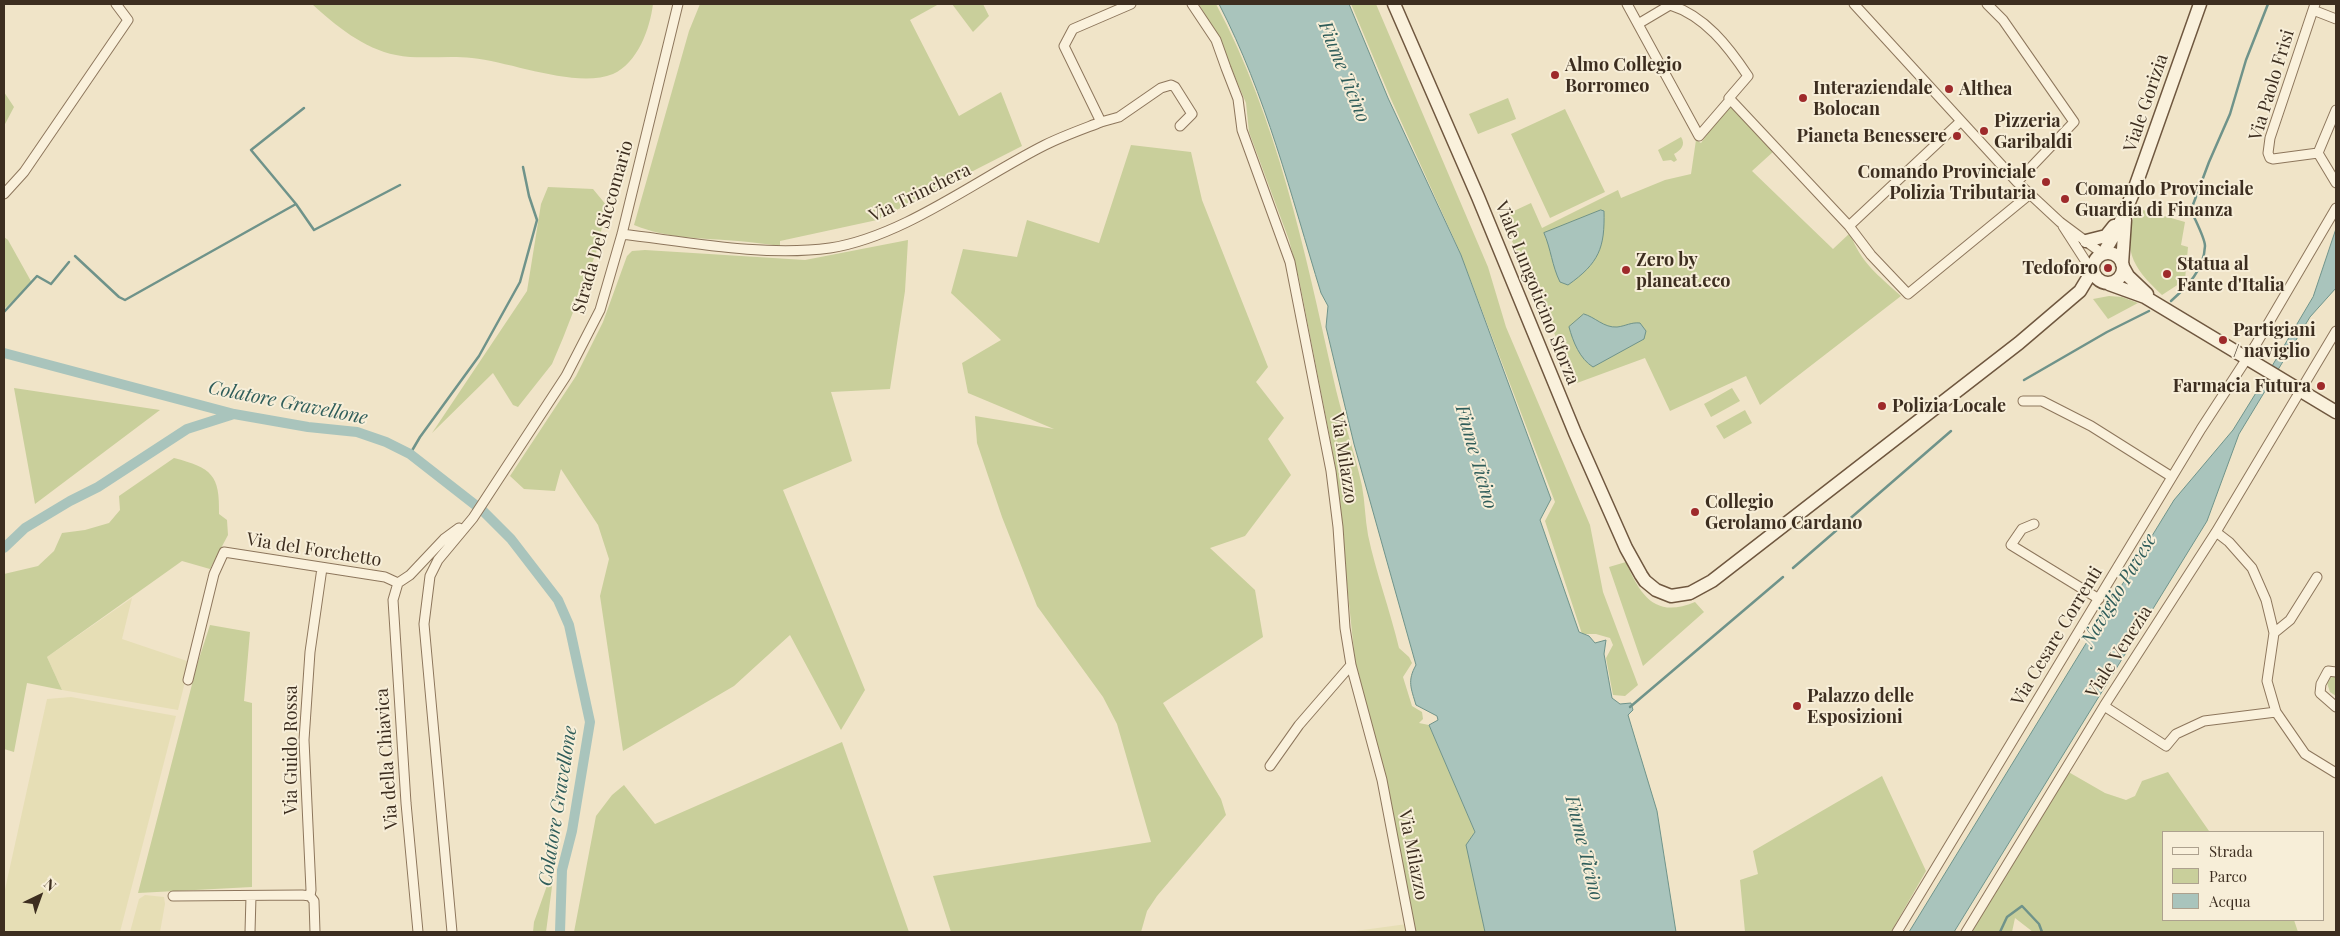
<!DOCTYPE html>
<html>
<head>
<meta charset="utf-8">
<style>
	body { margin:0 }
	#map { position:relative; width:2340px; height:936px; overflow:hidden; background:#f0e4c8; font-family:"Playfair Display",serif }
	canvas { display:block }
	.frame { position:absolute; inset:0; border:5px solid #3d2e20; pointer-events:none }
	.legend { position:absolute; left:2162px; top:831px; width:162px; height:90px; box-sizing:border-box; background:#f7eed8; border:1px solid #ada18e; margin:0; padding:6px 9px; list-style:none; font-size:15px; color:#3d2e20 }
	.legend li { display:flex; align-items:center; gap:10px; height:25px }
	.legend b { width:25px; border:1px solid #ada18e }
	.north { position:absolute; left:15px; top:871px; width:50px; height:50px; -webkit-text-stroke:4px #f7eed8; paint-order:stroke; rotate:42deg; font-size:14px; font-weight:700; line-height:20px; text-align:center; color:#3d2e20 }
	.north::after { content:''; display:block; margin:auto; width:18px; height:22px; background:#3d2e20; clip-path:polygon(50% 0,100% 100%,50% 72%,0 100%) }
</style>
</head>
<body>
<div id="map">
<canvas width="2340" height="936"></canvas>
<div class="frame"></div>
<ul class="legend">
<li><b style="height:6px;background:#faf1dc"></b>Strada</li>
<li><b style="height:14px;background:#c9cf9b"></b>Parco</li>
<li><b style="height:14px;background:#a9c4bc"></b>Acqua</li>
</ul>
<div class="north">N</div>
</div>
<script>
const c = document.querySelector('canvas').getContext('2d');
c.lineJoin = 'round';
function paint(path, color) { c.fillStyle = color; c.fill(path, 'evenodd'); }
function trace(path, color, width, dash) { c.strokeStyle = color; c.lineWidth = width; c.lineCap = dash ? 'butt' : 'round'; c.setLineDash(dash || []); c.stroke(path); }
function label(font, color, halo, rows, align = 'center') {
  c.font = font + ' "Playfair Display",serif'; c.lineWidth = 4; c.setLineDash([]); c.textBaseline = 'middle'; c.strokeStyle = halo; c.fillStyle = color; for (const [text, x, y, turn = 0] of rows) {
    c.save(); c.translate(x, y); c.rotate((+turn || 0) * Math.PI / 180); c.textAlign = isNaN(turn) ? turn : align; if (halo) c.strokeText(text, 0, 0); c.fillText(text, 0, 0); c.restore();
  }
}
paint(new Path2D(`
	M 132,598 L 122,639 L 190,662 L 178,710 L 62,690 L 47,657 Z
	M 71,697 L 176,716 L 120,932 L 4,932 L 4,894 L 47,699 Z
	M 145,895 L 164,897 L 165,904 L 160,932 L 130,932 L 139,899 Z
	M 1407,924 L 1408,932 L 1348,932 Z`), '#e6deb5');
paint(new Path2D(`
	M 312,4 L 653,4 C 650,28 638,63 613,74 C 576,89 512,62 472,58 C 447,55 420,60 396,55 C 364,49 335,25 312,4 Z
	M 700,4 L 939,4 L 910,20 L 959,116 L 1001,92 L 1022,146 L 877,220 L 780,241 L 780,246 C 766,244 752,242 738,241 C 702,238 668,239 634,225 L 689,31 Z
	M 952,4 L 983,4 L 989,16 L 973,32 Z
	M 1199,4 L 1216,4 C 1277,118 1305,251 1333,377 C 1341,414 1354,449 1362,486 C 1365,502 1365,519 1368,535 C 1376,573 1390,610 1399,648 L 1409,657 L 1412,663 L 1403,677 L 1412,706 L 1422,712 L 1423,719 L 1419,723 L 1429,725 L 1475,832 L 1467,845 L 1485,932 L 1408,932 L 1374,732 L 1355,661 L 1334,459 L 1299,279 L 1289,240 L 1249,132 L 1246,103 L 1220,41 Z
	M 1351,4 L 1376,4 L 1488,267 L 1506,327 L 1590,525 L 1603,592 L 1638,685 L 1625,696 L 1613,695 L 1606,658 L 1613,645 L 1610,638 L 1596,634 L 1582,634 L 1545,521 L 1555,502 L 1459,250 L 1390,97 Z
	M 4,92 L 14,107 L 4,126 Z
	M 1508,98 L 1516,119 L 1478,134 L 1469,114 Z
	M 1729,103 L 1774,151 L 1752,171 L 1833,249 L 1850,233 C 1860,262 1879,276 1901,296 L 1760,405 L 1746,376 L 1670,411 L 1645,358 L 1577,383 L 1501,217 L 1531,203 L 1542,228 L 1618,190 L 1621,198 L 1665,180 L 1691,174 L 1696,140 L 1701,143 Z
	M 1565,109 L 1605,192 L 1550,218 L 1511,134 Z
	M 1681,137 C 1686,145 1681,150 1674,154 L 1677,160 L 1674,162 L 1671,160 L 1663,161 L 1658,150 Z
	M 1131,145 L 1191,152 L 1202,200 L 1268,367 L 1256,382 L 1284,418 L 1268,439 L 1291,475 L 1245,536 L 1210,548 L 1255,590 L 1263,637 L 1163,703 L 1221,799 L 1226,815 L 1157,896 L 1147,911 L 1141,932 L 951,932 L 933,876 L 1151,842 L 1117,724 L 1103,697 L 1037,606 L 1002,517 L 977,443 L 975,416 L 1054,429 L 968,393 L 962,363 L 1001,340 L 951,293 L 963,249 L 1017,257 L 1027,220 L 1099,243 Z
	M 548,187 L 593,189 L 607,206 L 596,253 L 563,338 L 552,364 L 518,407 L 513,405 L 493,373 L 432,433 L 527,291 L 541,204 Z
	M 2136,208 L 2185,222 L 2181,245 L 2188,247 L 2185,280 L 2162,295 C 2130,265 2123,250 2136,208 Z
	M 4,237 L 8,240 L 32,283 L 4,309 Z
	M 908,240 L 905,291 L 890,389 L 831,392 L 852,461 L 783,490 L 865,690 L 841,730 L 790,635 L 734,686 L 623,751 L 600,596 L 609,559 L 598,525 L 561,469 L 555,491 L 524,489 L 510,476 L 576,376 L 603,322 L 627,256 L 632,251 L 645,250 L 805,260 Z
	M 2109,296 L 2122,297 L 2138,303 L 2108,319 L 2093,299 Z
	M 14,388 L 160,410 L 35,504 Z
	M 1732,388 L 1740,401 L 1711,417 L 1704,404 Z
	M 1745,410 L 1752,423 L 1724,439 L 1716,426 Z
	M 174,458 C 212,468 220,475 219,514 L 227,520 L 228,535 L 210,569 L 182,561 L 47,657 L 62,690 L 27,683 L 14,752 L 4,749 L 4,574 L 38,566 L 54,551 L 62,533 L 85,530 L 109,523 L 120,510 L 119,496 Z
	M 1626,562 C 1640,595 1655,619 1695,602 L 1704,612 L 1643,666 L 1609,567 Z
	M 210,625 L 250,632 L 244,701 L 252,703 L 252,887 L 138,893 L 197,665 Z
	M 2331,676 L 2336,677 L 2336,696 L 2330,692 L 2327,683 Z
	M 842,742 L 909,932 L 574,932 L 596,816 L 612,795 L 624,785 L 655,824 Z
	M 2065,770 L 2105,793 L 2126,800 L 2135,796 L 2142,781 L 2168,772 L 2209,831 L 2164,832 L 2164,920 L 2294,920 L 2298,932 L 2033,932 L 2015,918 L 2012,932 L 1968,932 Z
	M 1882,776 L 1926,871 L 1891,932 L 1745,932 L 1740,880 L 1758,874 L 1753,851 Z
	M 553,879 L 546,932 L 533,932 L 534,922 L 549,880 Z`), '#c9cf9b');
const water = new Path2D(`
	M 1219,4 L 1349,4 L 1388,98 L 1461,255 L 1551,499 L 1540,520 L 1579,632 L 1589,636 L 1595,643 L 1606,640 L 1604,654 L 1612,698 L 1620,704 L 1631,703 L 1633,710 L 1628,715 L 1657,811 L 1676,932 L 1485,932 L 1466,845 L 1475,832 L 1429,725 L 1438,720 L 1437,716 L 1416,705 C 1411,688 1407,681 1416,665 L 1354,444 L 1326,327 L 1328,306 L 1321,293 C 1291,195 1266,95 1219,4 Z
	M 1601,210 L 1604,211 C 1605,248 1599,263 1568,285 L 1560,282 C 1552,266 1551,249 1544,233 Z
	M 2336,229 L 2336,288 L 2310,317 L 2239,434 L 2207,521 L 1954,932 L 1909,932 L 2174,500 L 2233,430 L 2259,388 L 2313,297 Z
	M 1584,314 C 1595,317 1604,328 1617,327 C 1626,326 1631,322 1640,323 L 1646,331 L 1644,339 L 1593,367 C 1580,359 1573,342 1569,327 Z`);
paint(water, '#a9c4bc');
trace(water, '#6f938a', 1);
trace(new Path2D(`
	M 304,108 L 251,150 L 296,204 L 314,230 L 400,185
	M 75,256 L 119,297 L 125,300 L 296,204
	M 2171,301 C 2188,286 2204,269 2205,246 C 2205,238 2194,218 2191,210 L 2209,162 L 2230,114 L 2246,60 L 2268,4
	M 4,312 L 37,276 L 51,284 L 69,262
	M 2024,380 L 2107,332 L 2149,311
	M 410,454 L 420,437 L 479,356 L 520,282 L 537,220 L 529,196 L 523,167
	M 1793,568 L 1951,431
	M 1630,707 L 1783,577
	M 2000,932 L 2007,917 L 2022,906 L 2039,924 L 2042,932`), '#6f938a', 2.5);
trace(new Path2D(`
	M 4,353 L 234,414 L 308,427 L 357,432 L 386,442 L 410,454 L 483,511 L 511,539 L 558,600 L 569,625 L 590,722 L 572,831 L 562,870 L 560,932
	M 4,548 L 25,528 L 70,501 L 98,487 L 187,429 L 234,414`), '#a9c4bc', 10);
const street = new Path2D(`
	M 1192,4 L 1216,40 L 1226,68 L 1238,99 L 1242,130 L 1290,262 L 1331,471 L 1338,527 L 1345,628 L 1351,665 L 1382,780 L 1411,932
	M 1627,4 L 1699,136 L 1730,100
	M 1854,4 L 2017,182 L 2060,222 L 2103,254
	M 1987,4 L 2003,20 L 2074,122 L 2017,182
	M 2315,4 L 2270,138 L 2268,153 L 2270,158 L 2273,159 L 2318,153
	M 2313,10 L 2336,19
	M 1638,24 L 1670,5 C 1705,16 1728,46 1748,76 L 1729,98 L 1849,226 L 1871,255 L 1908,294 L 2030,194
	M 1101,122 L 1119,117 L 1161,88 L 1171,85 L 1175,87 L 1192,114 L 1180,126
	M 2318,153 L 2336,110
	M 2318,153 L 2336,183
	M 4,194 L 24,172 L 128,20 L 116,4
	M 1849,226 L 1961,121
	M 2063,226 L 2092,271
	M 622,234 C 688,242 764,257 830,248 C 903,237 979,178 1045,145 C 1063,136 1083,129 1101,122 L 1064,46 L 1073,29 L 1131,4
	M 2023,401 L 2042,401 L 2091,426 L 2172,477
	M 2034,524 L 2022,529 L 2011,545 L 2099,599
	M 2216,532 L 2229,542 L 2252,568 L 2266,600 L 2274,633 L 2267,681 L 2276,712
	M 2274,633 L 2290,620 L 2317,577
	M 2336,672 L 2328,671 L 2321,684 L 2320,693 L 2336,707
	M 188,680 L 214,574 L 224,552 L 385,577 L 398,583
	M 2104,706 L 2166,746 L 2176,734 L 2204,721 L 2276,712 L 2305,754 L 2336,773
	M 1270,766 L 1299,725 L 1351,665
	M 173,896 L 302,895 L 310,896
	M 250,932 L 251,896
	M 315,932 L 314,901 L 310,896 L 311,890 L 304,740 L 310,652 L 322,568
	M 418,932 L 406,803 L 393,600 L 398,583 L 410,575 L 444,539 L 459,528
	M 452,932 L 424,624 L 430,576 L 438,560 L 473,518 L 566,376 L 600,310 L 622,234 L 678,4
	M 1897,932 L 2201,429 L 2255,346 L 2336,208
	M 1966,932 L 2104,706 L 2216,532 L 2336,331`);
const secondary = new Path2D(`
	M 1394,4 L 1478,197 L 1575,433 L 1626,548 L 1641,575 L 1645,581 L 1656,590 L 1671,596 L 1690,593 L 1712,581 L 2019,343 L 2080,291 L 2092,271
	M 2086,241 L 2106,236 L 2114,226
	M2093 268a15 15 0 1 1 30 0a15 15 0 1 1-30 0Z
	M 2103,254 L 2117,230 L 2133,193 L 2200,4
	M 2122,264 L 2125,220
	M 2123,267 L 2128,276 L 2147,294
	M 2109,284 L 2145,297 L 2336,412`);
trace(street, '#8d765c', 11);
trace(secondary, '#6f573f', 15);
trace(street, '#faf1dc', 9);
trace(secondary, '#faf1dc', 12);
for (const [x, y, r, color] of [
	[1555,75,5,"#9e2a2b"],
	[1949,89,5,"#9e2a2b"],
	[1803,98,5,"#9e2a2b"],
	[1984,131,5,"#9e2a2b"],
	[1957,136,5,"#9e2a2b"],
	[2046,182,5,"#9e2a2b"],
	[2065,199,5,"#9e2a2b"],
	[2108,268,5,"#9e2a2b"],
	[1626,270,5,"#9e2a2b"],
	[2167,274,5,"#9e2a2b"],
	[2223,340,5,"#9e2a2b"],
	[2321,386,5,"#9e2a2b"],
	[1882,406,5,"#9e2a2b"],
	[1695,512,5,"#9e2a2b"],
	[1797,706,5,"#9e2a2b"]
]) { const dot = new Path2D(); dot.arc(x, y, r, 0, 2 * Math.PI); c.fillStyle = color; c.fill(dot); trace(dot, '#f7eed8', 2); }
label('bold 18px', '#3d2e20', '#f7eed8', [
	["Almo Collegio",1565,65],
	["Borromeo",1565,86],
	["Interaziendale",1813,88],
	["Bolocan",1813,109],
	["Althea",1959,89],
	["Pizzeria",1994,121],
	["Garibaldi",1994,142],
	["Pianeta Benessere",1947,136,"right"],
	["Comando Provinciale",2036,172,"right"],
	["Polizia Tributaria",2036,193,"right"],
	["Comando Provinciale",2075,189],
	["Guardia di Finanza",2075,210],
	["Zero by",1636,260],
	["planeat.eco",1636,281],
	["Statua al",2177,264],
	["Fante d'Italia",2177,285],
	["Tedoforo",2098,268,"right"],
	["Partigiani",2233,330],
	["/ naviglio",2233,351],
	["Farmacia Futura",2311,386,"right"],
	["Polizia Locale",1892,406],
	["Collegio",1705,502],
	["Gerolamo Cardano",1705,523],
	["Palazzo delle",1807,696],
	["Esposizioni",1807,717]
], 'left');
label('18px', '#3d2e20', '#f7eed8', [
	["Via Paolo Frisi",2272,85,-73],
	["Viale Gorizia",2146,103,-71],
	["Via Trinchera",920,193,-26],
	["Strada Del Siccomario",603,227,-74],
	["Viale Lungoticino Sforza",1537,293,68],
	["Via Milazzo",1344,458,81],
	["Via del Forchetto",314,550,9],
	["Via Cesare Correnti",2057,636,-59],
	["Viale Venezia",2119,652,-57],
	["Via Guido Rossa",291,750,-90],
	["Via della Chiavica",387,759,-94],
	["Via Milazzo",1413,855,79]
]);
label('italic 19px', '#2f5d5a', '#f7eed8', [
	["Fiume Ticino",1344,72,68],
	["Colatore Gravellone",288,403,11],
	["Fiume Ticino",1476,457,74],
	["Naviglio Pavese",2119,590,-59],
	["Colatore Gravellone",558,806,-81],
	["Fiume Ticino",1584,848,76]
]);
</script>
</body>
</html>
